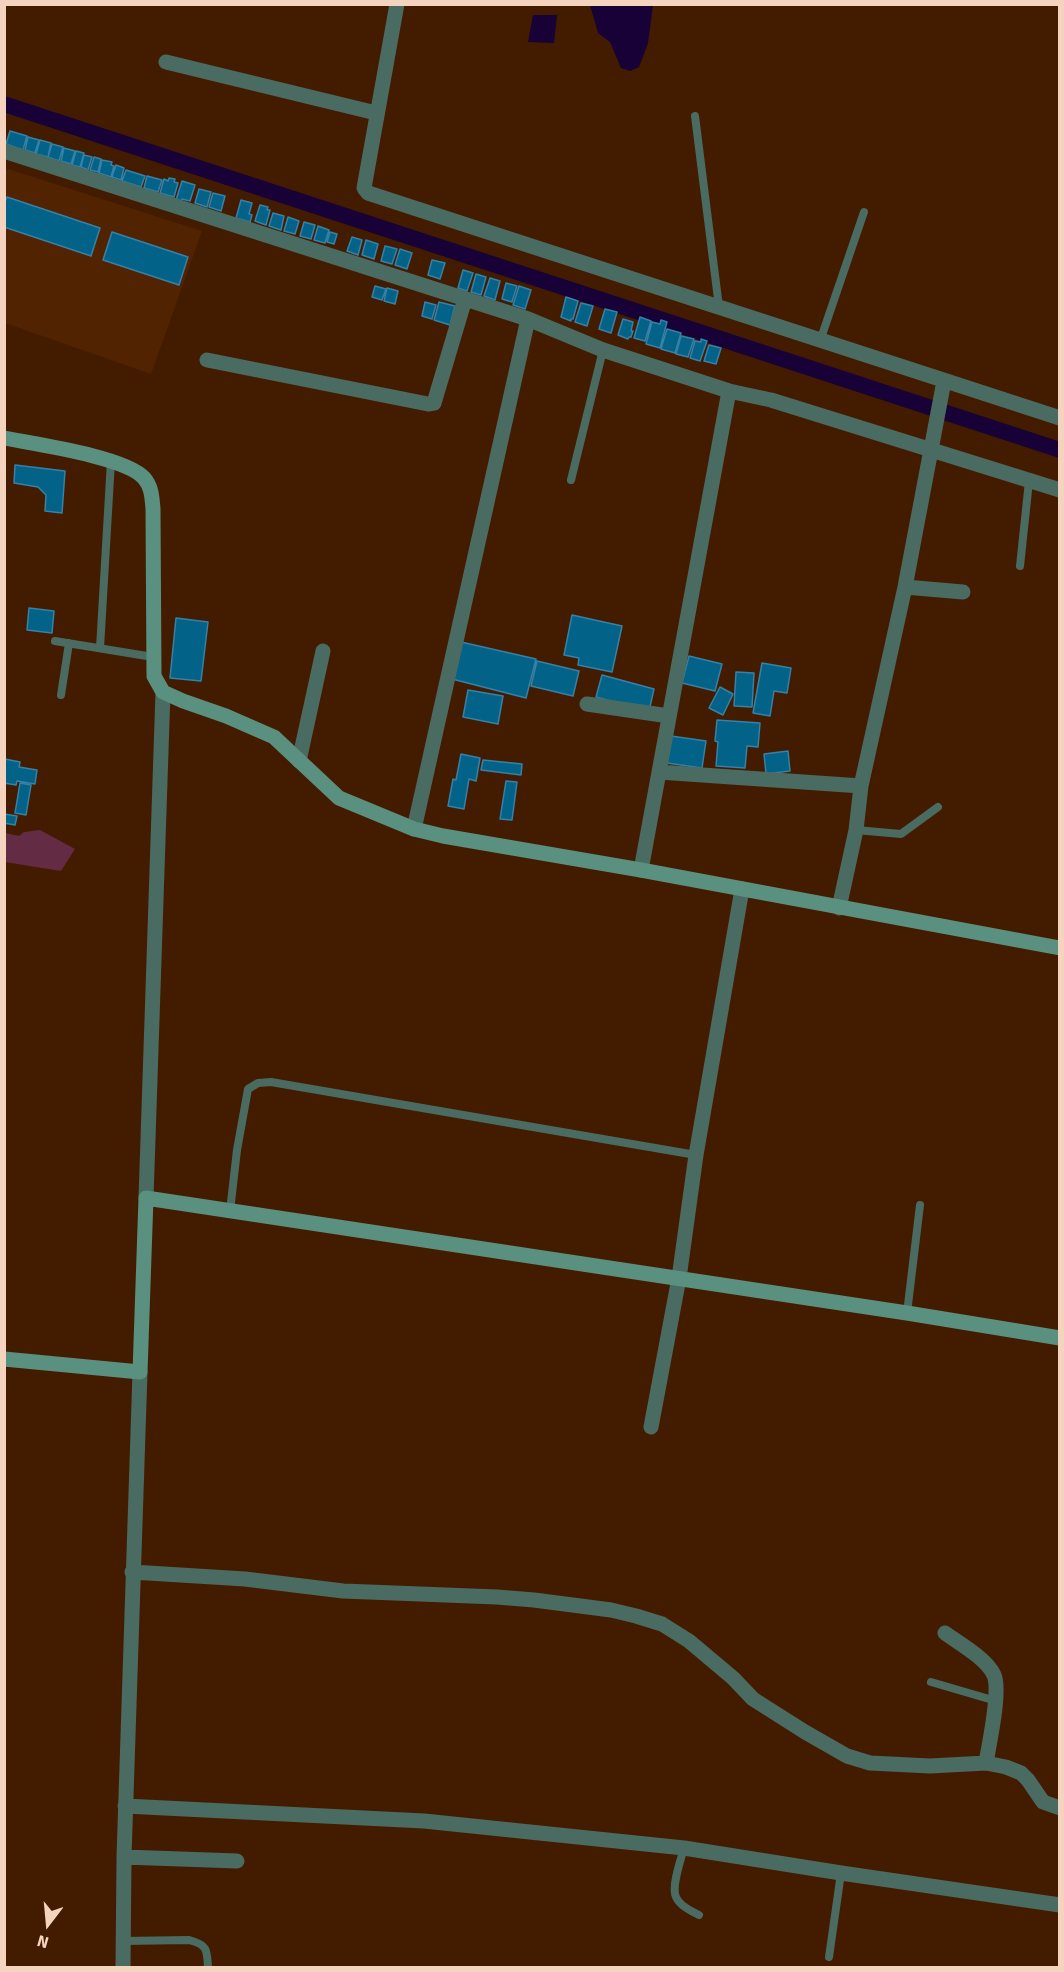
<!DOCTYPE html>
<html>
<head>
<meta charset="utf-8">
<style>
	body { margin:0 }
	#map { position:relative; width:1064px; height:1972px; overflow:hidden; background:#431c00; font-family:Signika,sans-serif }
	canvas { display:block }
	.frame { position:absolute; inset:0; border:6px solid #f5d4bf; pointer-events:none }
	.north { position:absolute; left:18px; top:1894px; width:60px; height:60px; -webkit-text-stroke:4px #431c00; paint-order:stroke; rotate:196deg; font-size:16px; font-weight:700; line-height:24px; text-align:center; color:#f5d4bf }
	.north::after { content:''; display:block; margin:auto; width:21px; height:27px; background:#f5d4bf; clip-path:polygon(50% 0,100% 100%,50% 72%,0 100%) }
</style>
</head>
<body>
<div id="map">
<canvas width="1064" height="1972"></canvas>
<div class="frame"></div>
<div class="north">N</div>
</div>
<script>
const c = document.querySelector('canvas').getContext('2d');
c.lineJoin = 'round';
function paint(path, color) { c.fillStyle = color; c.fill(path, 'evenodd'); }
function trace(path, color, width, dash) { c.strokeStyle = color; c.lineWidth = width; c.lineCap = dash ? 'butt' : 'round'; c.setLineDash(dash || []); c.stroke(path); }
paint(new Path2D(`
	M 5,168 L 202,231 L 151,374 L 5,323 Z`), '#512300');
paint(new Path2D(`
	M 40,830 L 75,849 L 61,871 L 5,862 L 5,833 L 19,836 L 24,832 Z`), '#642b44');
paint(new Path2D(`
	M 590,5 L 653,5 L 648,43 L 639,67 L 630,71 L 621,68 L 610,42 L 598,33 Z
	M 533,15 L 557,15 L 554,43 L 528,42 Z`), '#170137');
trace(new Path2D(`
	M 4,104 L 1060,450`), '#170137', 16);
const building = new Path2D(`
	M 10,131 L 27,136 L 23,150 L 6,144 Z
	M 28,137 L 39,140 L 35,153 L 25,150 Z
	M 40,140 L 51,143 L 48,157 L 36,154 Z
	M 52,144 L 63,147 L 59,161 L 48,157 Z
	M 64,148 L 75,151 L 71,164 L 61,161 Z
	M 76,151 L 84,153 L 80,167 L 72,165 Z
	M 84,155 L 92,157 L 88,170 L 81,167 Z
	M 94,157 L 101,159 L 98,172 L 90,170 Z
	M 102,160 L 112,162 L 111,165 L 114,166 L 111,177 L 99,173 Z
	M 116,165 L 124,168 L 121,180 L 112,177 Z
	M 126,170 L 145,176 L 141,187 L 122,181 Z
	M 147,176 L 162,180 L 158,192 L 144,188 Z
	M 169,178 L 175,179 L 174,182 L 178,183 L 174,197 L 160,193 L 164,179 L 168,181 Z
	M 182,181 L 195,185 L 190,201 L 182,199 L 181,202 L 176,200 Z
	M 199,189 L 211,192 L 207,207 L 195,203 Z
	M 213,193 L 225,196 L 221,211 L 209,207 Z
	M 7,197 L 100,228 L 91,256 L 4,227 L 4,204 Z
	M 241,200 L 252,203 L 249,214 L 252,215 L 250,222 L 236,218 Z
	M 260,205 L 268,207 L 267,210 L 270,210 L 266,225 L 255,221 Z
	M 273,213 L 284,216 L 281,230 L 269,226 Z
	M 288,217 L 299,221 L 295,234 L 284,231 Z
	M 304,222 L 315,225 L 311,239 L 300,236 Z
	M 318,226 L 329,230 L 325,243 L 314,240 Z
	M 112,232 L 188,257 L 179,285 L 103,260 Z
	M 330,232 L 337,234 L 334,244 L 327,242 Z
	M 352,237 L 362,240 L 358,255 L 347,251 Z
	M 366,240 L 378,244 L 374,259 L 362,255 Z
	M 385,246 L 397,249 L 392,264 L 381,261 Z
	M 400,249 L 412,253 L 407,269 L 395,265 Z
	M 432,260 L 445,263 L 440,279 L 428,275 Z
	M 463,270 L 473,273 L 467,291 L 458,288 Z
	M 476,274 L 486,277 L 481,295 L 471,292 Z
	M 490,278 L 500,281 L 495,300 L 484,296 Z
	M 506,283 L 517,286 L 512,302 L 502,299 Z
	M 375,286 L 386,289 L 382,300 L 372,297 Z
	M 519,286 L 531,290 L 525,309 L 513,305 Z
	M 387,288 L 398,291 L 395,304 L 384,301 Z
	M 566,297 L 578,301 L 573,319 L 571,319 L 571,321 L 561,317 Z
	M 425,302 L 436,305 L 432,319 L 422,316 Z
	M 439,302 L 455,306 L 450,325 L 434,320 Z
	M 581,303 L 593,306 L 587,326 L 575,322 Z
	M 605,309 L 617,312 L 611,333 L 599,329 Z
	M 640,317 L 651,321 L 645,341 L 634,338 Z
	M 623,319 L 633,322 L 631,331 L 633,331 L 631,337 L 629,337 L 628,339 L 618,335 Z
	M 661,320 L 667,322 L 660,348 L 646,344 L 652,322 L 660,324 Z
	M 667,329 L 681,333 L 675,353 L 661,349 Z
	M 681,336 L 694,339 L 688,357 L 676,354 Z
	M 701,339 L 707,341 L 700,361 L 690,358 L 695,341 L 701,342 Z
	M 709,345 L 721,348 L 716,364 L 704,361 Z
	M 15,465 L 65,471 L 62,513 L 45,511 L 46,495 L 38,487 L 14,483 Z
	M 29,608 L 54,611 L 52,633 L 27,630 Z
	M 572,615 L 622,626 L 612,672 L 578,665 L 579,658 L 564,655 Z
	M 176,618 L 208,622 L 201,681 L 170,678 Z
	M 461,642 L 536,659 L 526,698 L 452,679 Z
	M 689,656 L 722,664 L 715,691 L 682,683 Z
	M 537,661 L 579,671 L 573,696 L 531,686 Z
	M 762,663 L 791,668 L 787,693 L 774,691 L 770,716 L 753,713 Z
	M 736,672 L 754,673 L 752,707 L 734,706 Z
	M 602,675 L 654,689 L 649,711 L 596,697 Z
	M 720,687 L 733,694 L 723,715 L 709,708 Z
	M 468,690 L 503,696 L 498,724 L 463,717 Z
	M 717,720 L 760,723 L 758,747 L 747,746 L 745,768 L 716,766 L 718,742 L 715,741 Z
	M 671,736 L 706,741 L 702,768 L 667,763 Z
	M 788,751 L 790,771 L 766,774 L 764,754 Z
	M 461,754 L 480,758 L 476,781 L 469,779 L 464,809 L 448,806 L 453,779 L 456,780 Z
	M 5,759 L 20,762 L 19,767 L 37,770 L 35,784 L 17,781 L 16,785 L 4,783 Z
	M 483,760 L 522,764 L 521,775 L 481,770 Z
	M 506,781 L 517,782 L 512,820 L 500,819 Z
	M 20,783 L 31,785 L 26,815 L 15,813 Z
	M 4,814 L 17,816 L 15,825 L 4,823 Z`);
paint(building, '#036288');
trace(building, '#3780a6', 1.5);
trace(new Path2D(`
	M 695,116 L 719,307
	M 820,341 L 864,212
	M 571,480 L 603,350
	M 1020,566 L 1029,481
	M 55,641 L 153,657
	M 100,648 L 111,461
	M 61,695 L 69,643
	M 856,830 L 901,834 L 938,807
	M 230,1211 L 237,1150 L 248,1089 L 258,1083 L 271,1082 L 696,1155
	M 907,1313 L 920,1205
	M 931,1682 L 996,1701
	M 684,1848 C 681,1859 671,1887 676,1897 C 680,1906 691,1911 699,1915
	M 123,1941 L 189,1940 C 208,1945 207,1950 208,1968
	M 829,1957 L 841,1873`), '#4a6b61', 8);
trace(new Path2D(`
	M 397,4 L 364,188 L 368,193 L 1060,418
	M 166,62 L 376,113
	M 4,151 L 528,319 L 603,350 L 729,391 L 771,400 L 1060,490
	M 207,360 L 428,404 L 434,403 L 465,299
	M 905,587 L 963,592
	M 587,704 L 669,716
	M 299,761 L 323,651
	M 659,772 L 861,786
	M 414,829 L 528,319
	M 641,870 L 729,391
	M 839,908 L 856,830 L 861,786 L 905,587 L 944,381
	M 146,1198 L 163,692
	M 651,1427 L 679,1278 L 696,1155 L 742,889
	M 132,1572 L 245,1579 L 343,1591 L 497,1597 L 534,1600 L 611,1610 L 636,1616 L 662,1624 L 689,1641 L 733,1678 L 753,1699 L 805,1732 L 847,1756 L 870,1763 L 930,1766 L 986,1763 L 1006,1767 L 1021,1773 L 1028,1780 L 1043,1802 L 1060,1808
	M 945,1633 C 959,1643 987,1659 994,1675 C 1001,1691 989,1744 986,1763
	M 125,1806 L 424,1821 L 684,1848 L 841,1873 L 1060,1905
	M 124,1857 L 237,1861
	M 123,1968 L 124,1857 L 140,1372`), '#4a6b61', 15);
trace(new Path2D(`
	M 4,438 C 34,444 126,457 144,478 C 152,487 152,498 153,509 L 154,676 L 163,692 L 183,701 L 226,716 L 274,737 L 339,798 L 414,829 L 443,836 L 641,870 L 1060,948
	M 4,1359 L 140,1372 L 146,1198 L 907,1313 L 1060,1338`), '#599080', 15);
</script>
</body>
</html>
